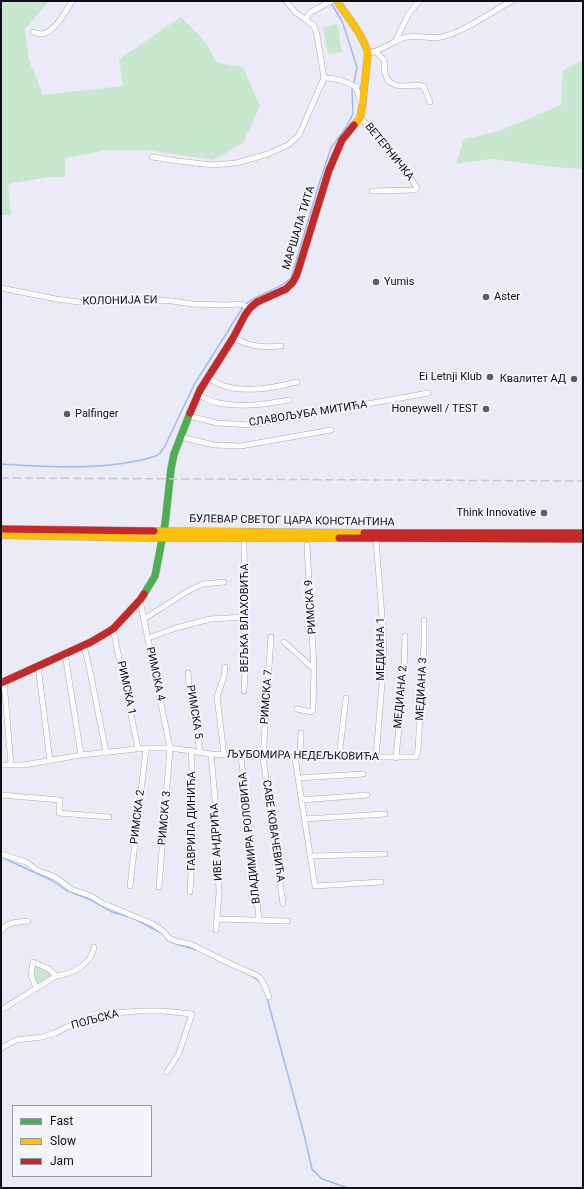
<!DOCTYPE html>
<html>
<head>
<meta charset="utf-8">
<style>
	body { margin:0 }
	#map { position:relative; width:584px; height:1189px; overflow:hidden; background:#ebeaf7; font-family:Roboto,sans-serif }
	canvas { display:block }
	.frame { position:absolute; inset:0; border:2px solid #0f0e18; pointer-events:none }
	.legend { position:absolute; left:12px; top:1105px; width:140px; height:72px; box-sizing:border-box; background:#f5f4fa; border:1px solid #9998a0; margin:0; padding:5px 7px; list-style:none; font-size:12px; color:#0f0e18 }
	.legend li { display:flex; align-items:center; gap:8px; height:20px }
	.legend b { width:20px; border:1px solid #9998a0 }
</style>
</head>
<body>
<div id="map">
<canvas width="584" height="1189"></canvas>
<div class="frame"></div>
<ul class="legend">
<li><b style="height:5px;background:#4caf50"></b>Fast</li>
<li><b style="height:5px;background:#ffc107"></b>Slow</li>
<li><b style="height:5px;background:#c62828"></b>Jam</li>
</ul>
</div>
<script>
const c = document.querySelector('canvas').getContext('2d');
c.lineJoin = 'round';
function paint(path, color) { c.fillStyle = color; c.fill(path, 'evenodd'); }
function trace(path, color, width, dash) { c.strokeStyle = color; c.lineWidth = width; c.lineCap = dash ? 'butt' : 'round'; c.setLineDash(dash || []); c.stroke(path); }
function label(font, color, halo, rows, align = 'center') {
  c.font = font + ' Roboto,sans-serif'; c.lineWidth = 4; c.setLineDash([]); c.textBaseline = 'middle'; c.strokeStyle = halo; c.fillStyle = color; for (const [text, x, y, turn = 0] of rows) {
    c.save(); c.translate(x, y); c.rotate((+turn || 0) * Math.PI / 180); c.textAlign = isNaN(turn) ? turn : align; if (halo) c.strokeText(text, 0, 0); c.fillText(text, 0, 0); c.restore();
  }
}
paint(new Path2D(`
	M 1,1 L 49,1 L 25,29 L 29,60 L 43,95 L 123,86 L 119,59 L 181,17 L 204,40 L 217,63 L 243,67 L 260,106 L 243,143 L 213,160 L 146,150 L 106,150 L 65,158 L 65,177 L 49,177 L 8,184 L 11,215 L 1,215 Z
	M 337,24 L 342,52 L 328,54 L 323,27 Z
	M 583,60 L 583,169 L 553,167 L 491,159 L 456,164 L 464,139 L 496,132 L 561,105 L 563,70 Z
	M 36,965 L 48,971 L 52,975 L 52,976 L 37,985 L 34,977 L 34,966 Z`), '#c7e7ce');
trace(new Path2D(`
	M 331,3 L 342,21 L 357,67 L 354,82
	M 246,304 C 260,292 278,291 291,278 L 319,184 L 331,148 L 346,127 L 353,114 L 352,89
	M 1,464 C 50,467 109,471 156,456 L 160,453 L 165,446 L 194,385 L 243,307
	M 1,857 L 51,880 L 66,890 L 91,900 L 112,912 L 133,918 L 161,933
	M 168,940 C 176,946 187,946 196,950
	M 252,976 L 260,982
	M 267,998 L 304,1134 L 312,1169 L 322,1179 L 348,1188`), '#a3baef', 1.5);
const street = new Path2D(`
	M 286,1 L 296,13 L 305,19
	M 33,32 C 35,33 40,34 42,34 C 55,32 66,11 72,1
	M 395,42 C 402,28 408,11 420,1
	M 376,52 L 384,60 C 385,64 384,69 385,73 C 389,91 408,85 420,85 L 424,87 L 430,102
	M 368,53 C 383,51 393,40 407,37 C 418,35 430,39 441,37 C 465,32 490,12 512,1
	M 324,78 C 336,78 346,81 356,87 L 361,103
	M 360,118 L 370,127 L 402,165 L 417,188 L 415,190 L 372,191
	M 152,157 L 178,161 L 212,165 L 236,163 L 268,154 L 288,145 L 299,135 L 324,78 L 317,35 L 314,26 L 305,19 L 311,12 L 331,1
	M 1,288 L 56,299 L 79,302 L 139,299 L 172,301 L 192,304 L 224,305 L 241,304 L 250,308
	M 233,338 C 251,346 261,348 281,346
	M 208,378 C 212,380 215,382 219,384 C 241,394 274,388 297,382
	M 198,395 C 205,398 212,402 219,403 C 242,408 266,404 289,400
	M 189,416 L 217,423 L 252,425 L 428,393
	M 181,437 L 214,445 L 241,446 L 331,430
	M 244,544 L 246,651 L 244,691
	M 140,600 L 170,748 L 159,887
	M 144,619 L 188,591 L 203,584 L 224,582
	M 113,629 L 138,748
	M 271,637 L 263,757 L 283,904
	M 148,638 L 176,628 L 210,619 L 246,617
	M 284,642 L 314,669
	M 84,646 L 90,671 L 106,752
	M 65,654 L 81,755
	M 38,666 L 50,761
	M 188,673 L 191,704 L 200,751
	M 4,682 L 11,765
	M 297,709 L 311,712 L 313,710 L 313,707 L 314,669 L 307,545
	M 211,754 L 217,822 L 219,893 L 216,930
	M 224,755 L 217,697 L 224,676 L 225,667
	M 241,756 L 259,919
	M 295,757 L 298,778 L 315,886 L 381,882
	M 300,757 L 301,733
	M 339,757 L 346,698
	M 376,758 L 384,658 L 383,630 L 376,539
	M 396,758 L 404,673 L 405,636
	M 1,765 L 24,765 L 81,755 L 146,748 L 170,748 L 211,754 L 263,757 L 416,757 L 418,750 L 424,645 L 424,620
	M 298,778 L 363,774
	M 1,795 L 60,800 L 59,813 L 109,817
	M 301,800 L 367,795
	M 305,819 L 385,814
	M 1,854 L 26,862 L 37,870 L 55,877 L 71,889 L 79,892 L 91,896 L 102,903 L 153,924 L 164,932 L 169,938 L 175,941 L 190,944 L 231,964 L 258,976 L 263,982 L 269,997
	M 311,856 L 385,854
	M 130,886 L 146,748
	M 190,892 C 193,844 194,797 191,750
	M 217,919 L 288,921
	M 1,931 C 7,922 18,922 28,921
	M 36,988 L 31,975 L 33,962 L 49,969 L 56,976
	M 1,1010 L 56,976 C 72,974 92,964 94,947
	M 1,1048 L 16,1040 L 42,1037 L 55,1033 L 67,1027 L 114,1013 L 140,1011 L 163,1011 L 192,1014 L 179,1053 L 167,1072`);
const fast = new Path2D(`
	M 144,594 L 155,576 L 165,524 L 171,469 L 174,454 L 190,413`);
const slow = new Path2D(`
	M 337,1 C 348,18 362,33 368,53 L 362,108 L 360,118 L 354,125
	M 154,531 L 364,533
	M 1,535 L 151,538 L 339,538`);
const jam = new Path2D(`
	M 190,413 L 200,390 L 233,338 L 245,315 L 250,308 L 257,302 L 286,289 L 293,282 L 297,274 L 329,170 L 342,140 L 354,125
	M 1,529 L 154,531
	M 364,533 L 583,533
	M 339,538 L 583,539
	M 1,683 L 91,642 L 113,629 L 140,600 L 144,594`);
trace(street, '#acabb6', 6);
trace(fast, '#acabb6', 8);
trace(slow, '#acabb6', 8);
trace(jam, '#acabb6', 8);
trace(street, '#fcfcfe', 5);
trace(fast, '#4caf50', 7);
trace(slow, '#ffc107', 7);
trace(jam, '#c62828', 7);
trace(new Path2D(`
	M 1,478 L 583,481`), '#c9c9cc', 1.5, [8, 4]);
for (const [x, y, r, color] of [
	[376,282,4,"#5c5b66"],
	[486,297,4,"#5c5b66"],
	[490,377,4,"#5c5b66"],
	[574,379,4,"#5c5b66"],
	[486,409,4,"#5c5b66"],
	[67,414,4,"#5c5b66"],
	[544,513,4,"#5c5b66"]
]) { const dot = new Path2D(); dot.arc(x, y, r, 0, 2 * Math.PI); c.fillStyle = color; c.fill(dot); trace(dot, '#f5f4fa', 1.5); }
label('11px', '#0f0e18', '#f5f4fa', [
	["ВЕТЕРНИЧКА",389,152,51],
	["МАРШАЛА ТИТА",299,228,-73],
	["КОЛОНИЈА ЕИ",120,301,-1],
	["СЛАВОЉУБА МИТИЋА",308,414,-9],
	["БУЛЕВАР СВЕТОГ ЦАРА КОНСТАНТИНА",292,521,1],
	["РИМСКА 9",311,607,-94],
	["ВЕЉКА ВЛАХОВИЋА",245,618,-90],
	["МЕДИАНА 1",381,649,-90],
	["РИМСКА 4",155,674,78],
	["РИМСКА 1",126,688,78],
	["МЕДИАНА 3",422,689,-87],
	["РИМСКА 7",267,697,-86],
	["МЕДИАНА 2",401,697,-85],
	["РИМСКА 5",194,712,81],
	["ЉУБОМИРА НЕДЕЉКОВИЋА",303,756,1],
	["РИМСКА 2",138,817,-83],
	["РИМСКА 3",165,818,-85],
	["ГАВРИЛА ДИНИЋА",192,821,-90],
	["САВЕ КОВАЧЕВИЋА",273,831,82],
	["ВЛАДИМИРА РОЛОВИЋА",250,838,-96],
	["ИВЕ АНДРИЋА",217,842,-93],
	["ПОЉСКА",95,1020,-15]
]);
label('11px', '#0f0e18', '#f5f4fa', [
	["Yumis",384,282,"left"],
	["Aster",494,297,"left"],
	["Ei Letnji Klub",482,377],
	["Квалитет АД",566,379],
	["Honeywell / TEST",478,409],
	["Palfinger",75,414,"left"],
	["Think Innovative",536,513]
], 'right');
</script>
</body>
</html>
